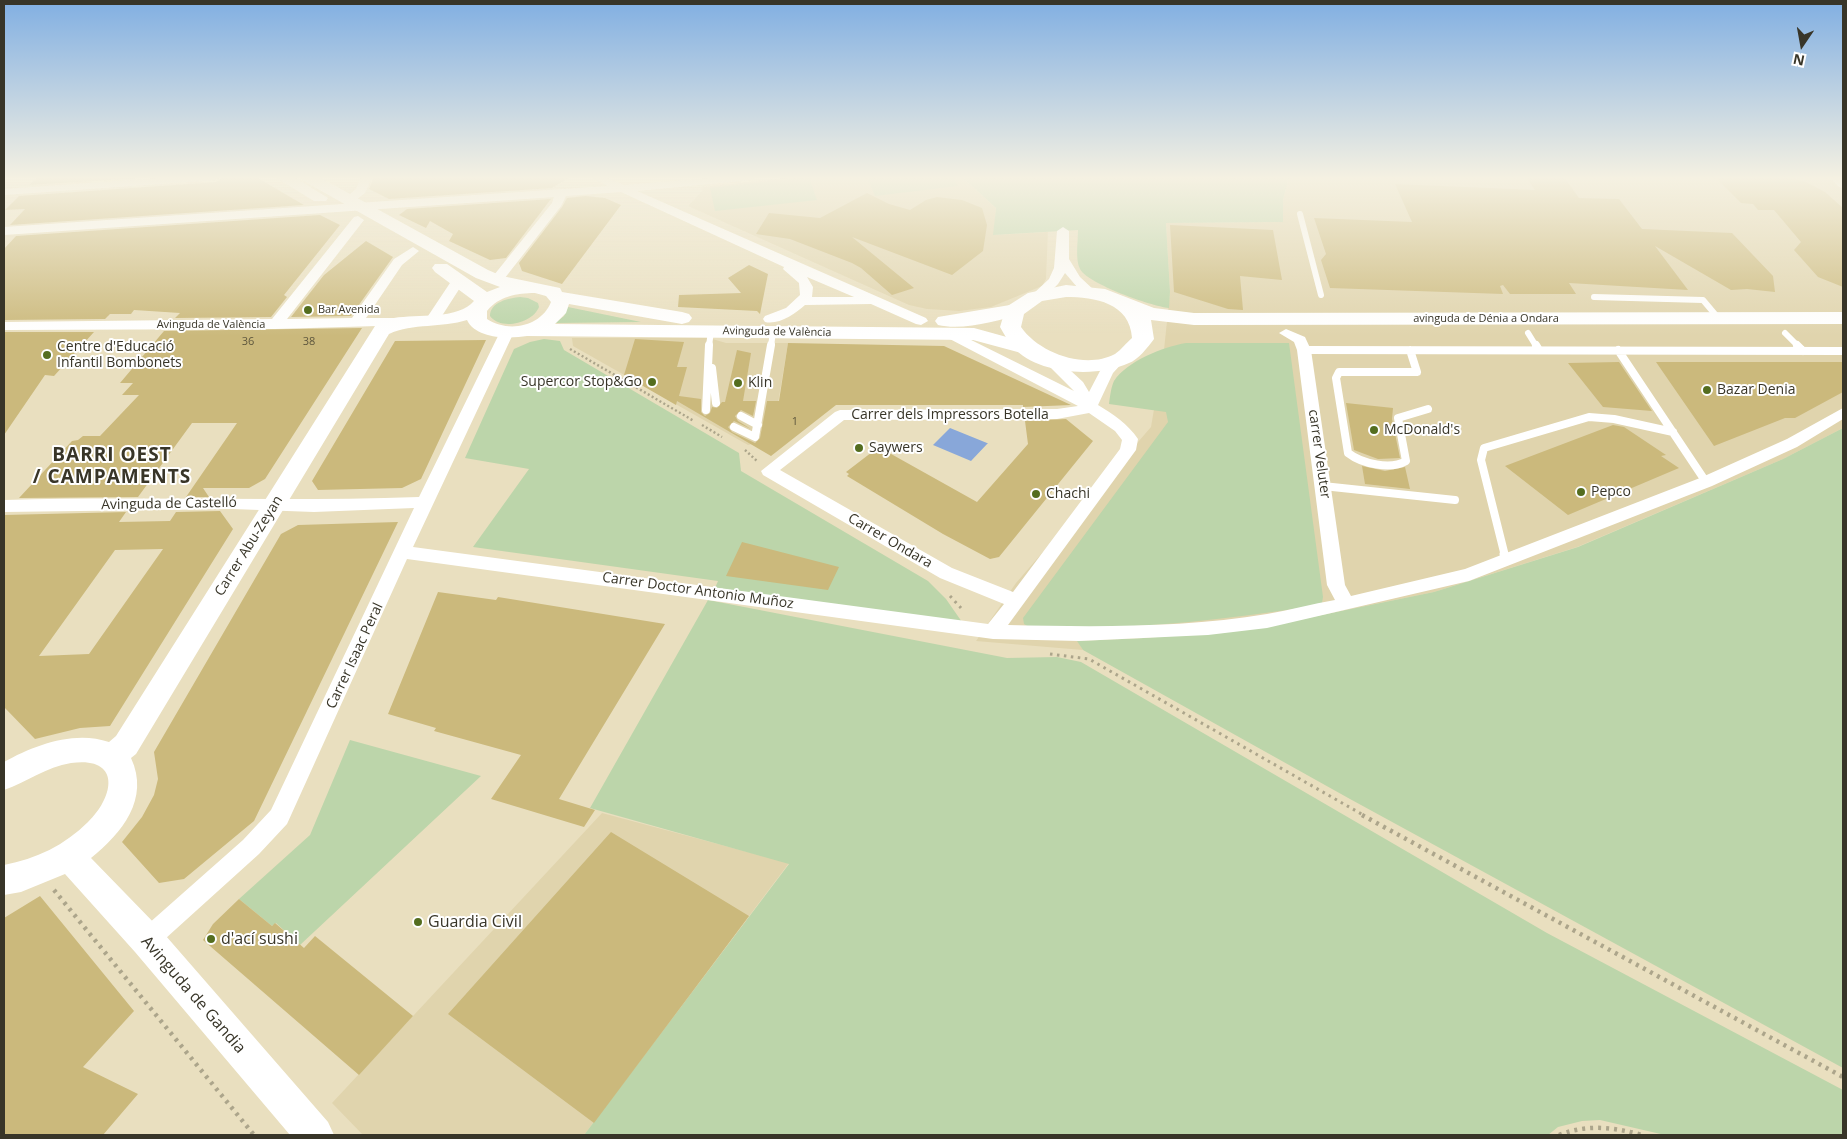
<!DOCTYPE html>
<html>
<head>
<meta charset="utf-8">
<style>
	body { margin:0 }
	#map { position:relative; width:1847px; height:1139px; overflow:hidden; background:#e9dfbf; font-family:"Open Sans",sans-serif }
	canvas { display:block }
	.frame { position:absolute; inset:0; border:5px solid #383528; pointer-events:none }
	.north { position:absolute; left:1777px; top:20px; width:50px; height:50px; -webkit-text-stroke:4px #fff; paint-order:stroke; rotate:192deg; font-size:14px; font-weight:700; line-height:20px; text-align:center; color:#383528 }
	.north::after { content:''; display:block; margin:auto; width:18px; height:22px; background:#383528; clip-path:polygon(50% 0,100% 100%,50% 72%,0 100%) }
</style>
</head>
<body>
<div id="map">
<canvas width="1847" height="1139"></canvas>
<div class="frame"></div>
<div class="north">N</div>
</div>
<script>
const c = document.querySelector('canvas').getContext('2d');
c.lineJoin = 'round';
function paint(path, color) { c.fillStyle = color; c.fill(path, 'evenodd'); }
function trace(path, color, width, dash) { c.strokeStyle = color; c.lineWidth = width; c.lineCap = dash ? 'butt' : 'round'; c.setLineDash(dash || []); c.stroke(path); }
function label(font, color, halo, rows, align = 'center') {
  c.font = font + ' "Open Sans",sans-serif'; c.lineWidth = 4; c.setLineDash([]); c.textBaseline = 'middle'; c.strokeStyle = halo; c.fillStyle = color; for (const [text, x, y, turn = 0] of rows) {
    c.save(); c.translate(x, y); c.rotate((+turn || 0) * Math.PI / 180); c.textAlign = isNaN(turn) ? turn : align; if (halo) c.strokeText(text, 0, 0); c.fillText(text, 0, 0); c.restore();
  }
}
paint(new Path2D(`
	M 796,177 L 962,177 L 996,208 L 994,235 L 1048,232 L 1046,279 L 1042,286 L 991,307 L 959,311 L 927,309 L 909,305 L 688,206 L 703,190 L 702,187 Z
	M 1289,177 L 1843,177 L 1843,428 L 1783,459 L 1577,547 L 1434,592 L 1258,628 L 1145,638 L 1078,641 L 1083,650 L 976,641 L 1016,583 L 1151,427 L 1164,350 L 1170,292 L 1166,223 L 1283,222 L 1283,200 Z
	M 572,338 L 709,338 L 726,343 L 788,343 L 772,439 L 748,445 L 573,346 Z
	M 602,813 L 789,863 L 584,1135 L 363,1135 L 332,1103 Z`), '#e0d4ad');
paint(new Path2D(`
	M 809,177 L 817,200 L 715,211 L 710,188 Z
	M 867,177 L 953,177 L 958,186 L 875,196 Z
	M 962,177 L 1289,177 L 1283,200 L 1283,222 L 1166,223 L 1170,292 L 1169,308 C 1151,306 1088,284 1080,269 C 1075,259 1078,242 1078,230 L 993,235 L 996,208 Z
	M 520,297 L 528,298 L 538,303 L 539,307 C 533,323 501,331 490,316 C 490,302 509,298 520,297 Z
	M 568,307 L 641,322 L 555,323 L 564,316 Z
	M 544,339 L 560,341 L 564,350 L 739,453 L 741,471 L 928,581 L 946,599 L 962,622 L 715,588 L 718,581 L 473,547 L 529,469 L 465,458 L 514,349 L 530,342 Z
	M 1186,343 L 1289,343 L 1323,597 L 1322,603 L 1307,607 C 1215,621 1122,631 1029,627 L 1024,624 L 1023,618 L 1168,422 L 1166,412 L 1109,404 C 1110,397 1111,387 1114,381 C 1127,361 1163,347 1186,343 Z
	M 1843,428 L 1843,1068 L 1350,799 L 1083,650 L 1077,641 L 1145,638 L 1258,628 L 1434,592 L 1578,547 L 1783,459 Z
	M 708,600 L 1007,658 L 1057,657 L 1081,662 L 1547,933 L 1843,1090 L 1843,1135 L 1665,1135 L 1600,1120 L 1582,1121 L 1558,1127 L 1548,1135 L 584,1135 L 789,864 L 590,808 Z
	M 350,740 L 481,776 L 300,945 L 276,923 L 272,926 L 239,899 L 310,835 Z`), '#bcd5aa');
paint(new Path2D(`
	M 950,428 L 987,443 L 988,443 L 971,461 L 933,445 Z`), '#88a7d9');
paint(new Path2D(`
	M 38,177 L 155,177 L 29,185 Z
	M 224,177 L 256,177 L 304,205 L 10,225 L 25,209 L 5,210 L 19,196 L 216,182 Z
	M 374,177 L 570,177 L 552,188 L 389,199 L 369,189 Z
	M 1526,177 L 1564,177 L 1579,198 L 1619,199 L 1642,229 L 1732,233 L 1773,276 L 1775,292 L 1747,289 L 1731,290 L 1655,246 L 1688,290 L 1569,283 L 1576,294 L 1510,294 L 1503,285 L 1500,286 L 1503,294 L 1330,288 L 1321,260 L 1326,254 L 1314,218 L 1412,222 L 1395,184 L 1535,190 Z
	M 1715,177 L 1783,177 L 1806,182 L 1825,192 L 1843,208 L 1843,287 L 1818,277 L 1794,250 L 1801,242 L 1774,210 L 1758,210 L 1753,204 L 1741,203 Z
	M 867,193 L 889,204 L 910,210 L 926,200 L 937,197 L 962,200 L 982,208 L 987,225 L 983,251 L 952,275 L 852,237 L 914,288 L 892,295 L 861,268 L 852,263 L 790,239 L 756,234 L 769,213 L 820,218 Z
	M 585,196 L 605,198 L 621,205 L 562,284 L 522,271 L 519,263 L 562,207 L 567,198 Z
	M 551,199 L 506,258 L 490,260 L 449,241 L 453,234 L 430,221 L 426,228 L 399,215 L 407,209 Z
	M 320,215 L 340,225 L 284,295 L 287,297 L 271,317 L 175,318 L 180,313 L 134,310 L 131,314 L 110,314 L 105,319 L 4,320 L 4,249 L 16,236 Z
	M 1170,225 L 1273,230 L 1282,280 L 1240,276 L 1243,310 L 1228,309 L 1174,292 Z
	M 366,241 L 393,257 L 351,316 L 291,317 L 324,275 Z
	M 749,265 L 768,274 L 760,314 L 757,311 L 678,307 L 679,295 L 741,293 L 728,278 Z
	M 362,328 L 265,479 L 249,488 L 203,488 L 209,497 L 186,497 L 237,423 L 192,423 L 138,497 L 19,498 L 72,441 L 78,440 L 83,436 L 100,436 L 139,395 L 122,395 L 133,383 L 120,383 L 164,331 Z
	M 4,332 L 94,332 L 54,376 L 45,375 L 4,435 Z
	M 635,339 L 684,342 L 677,367 L 687,367 L 679,396 L 701,399 L 701,412 L 705,416 L 710,413 L 712,407 L 717,408 L 722,402 L 725,402 L 737,350 L 751,353 L 743,401 L 756,401 L 753,416 L 741,410 L 735,416 L 738,421 L 751,429 L 734,421 L 728,427 L 732,432 L 755,443 L 760,438 L 767,401 L 779,401 L 788,343 L 944,346 L 1071,405 L 1023,407 L 1023,405 L 836,405 L 771,456 L 677,401 L 676,405 L 624,375 Z
	M 486,340 L 421,479 L 402,488 L 318,490 L 312,481 L 395,341 Z
	M 1619,362 L 1652,411 L 1603,407 L 1568,363 Z
	M 1656,362 L 1843,362 L 1843,392 L 1795,418 L 1785,418 L 1714,446 Z
	M 1346,403 L 1393,408 L 1392,419 L 1400,458 L 1378,459 L 1354,450 Z
	M 1066,419 L 1093,441 L 999,557 L 990,559 L 943,534 L 847,476 L 849,474 L 846,472 L 876,449 L 882,452 L 884,450 L 977,502 L 1028,444 L 1025,421 Z
	M 1613,425 L 1624,427 L 1666,455 L 1661,456 L 1679,468 L 1568,515 L 1505,466 Z
	M 1362,466 L 1385,471 L 1405,467 L 1410,489 L 1365,484 Z
	M 220,511 L 233,529 L 110,726 L 80,728 L 35,739 L 4,707 L 4,515 L 126,512 L 119,522 L 170,521 L 176,512 ZM 163,549 L 89,654 L 39,656 L 115,550 Z
	M 398,522 L 254,821 L 184,879 L 159,883 L 122,842 L 142,817 L 154,795 L 158,779 L 154,752 L 281,534 L 298,525 Z
	M 742,542 L 839,567 L 828,590 L 726,576 Z
	M 438,592 L 496,600 L 498,597 L 665,624 L 559,799 L 595,810 L 584,827 L 491,799 L 521,755 L 434,731 L 436,728 L 388,714 Z
	M 611,832 L 749,916 L 594,1123 L 448,1014 Z
	M 40,896 L 134,1011 L 83,1067 L 138,1094 L 103,1135 L 4,1135 L 4,918 Z
	M 239,899 L 272,926 L 275,923 L 304,948 L 315,936 L 413,1016 L 359,1075 L 203,940 L 213,924 Z`), '#cbb97c');
trace(new Path2D(`
	M 570,349 L 694,421
	M 702,425 L 722,437
	M 745,450 L 757,461`), '#aca58b', 2.5, [2, 2.5]);
trace(new Path2D(`
	M 950,596 L 961,608
	M 1050,654 L 1089,659 L 1365,816`), '#aca58b', 3, [2.5, 4.5]);
trace(new Path2D(`
	M 1362,815 L 1843,1077
	M 54,890 L 254,1135
	M 1559,1135 C 1587,1124 1613,1127 1642,1135`), '#aca58b', 4.5, [3, 5]);
trace(new Path2D(`
	M 1300,214 L 1321,295
	M 1594,297 L 1703,300 L 1719,319
	M 1528,333 L 1536,346
	M 1785,333 L 1798,346
	M 709,346 L 711,331
	M 771,346 L 773,332`), '#fff', 6);
trace(new Path2D(`
	M 1536,345 L 1539,350
	M 1797,345 L 1803,351
	M 1304,350 L 1843,351
	M 1410,350 L 1417,372 L 1339,372 L 1336,378 L 1348,453 C 1362,464 1391,470 1406,461 L 1398,418 L 1428,409
	M 1618,350 L 1706,482
	M 712,368 L 716,403
	M 706,410 L 709,345
	M 741,416 L 758,425
	M 734,427 L 755,437 L 771,345
	M 1323,486 L 1455,500
	M 1505,556 L 1481,460 L 1484,448 L 1589,417 L 1614,419 L 1673,432`), '#fff', 8);
trace(new Path2D(`
	M 1504,554 L 1506,561`), '#fff', 9);
paint(new Path2D(`
	M 175,177 L 222,177 L 216,180 L 4,195 L 4,189 Z
	M 361,177 L 372,177 L 365,193 L 353,202 L 345,202 L 343,200 L 356,189 Z
	M 591,177 L 605,177 L 624,185 L 724,177 L 756,177 L 751,180 L 637,191 L 926,318 L 928,321 L 921,325 L 916,324 L 871,304 L 805,305 C 795,314 779,325 765,322 L 763,319 L 765,316 L 786,308 L 800,295 L 799,283 L 783,269 L 784,267 L 621,192 L 566,196 L 561,206 L 501,283 L 496,284 L 490,280 L 552,203 L 554,197 L 4,235 L 4,227 L 608,186 ZM 807,277 L 854,297 L 812,297 L 813,287 Z
	M 1829,177 L 1840,177 L 1843,179 L 1843,188 L 1839,187 Z
	M 358,216 L 364,220 L 287,319 L 352,318 L 394,259 L 413,247 L 419,251 L 402,265 L 366,318 L 406,318 L 411,319 L 413,322 L 411,325 L 275,329 L 4,330 L 4,322 L 272,319 L 354,217 Z
	M 1063,227 L 1069,231 L 1069,259 L 1080,277 L 1096,292 L 1089,296 L 1084,295 L 1065,273 L 1058,284 L 1044,298 L 1034,298 L 1032,295 L 1049,279 L 1054,268 L 1057,231 Z
	M 459,276 L 465,280 L 438,322 L 436,325 L 426,325 L 424,322 L 454,277 Z
	M 507,328 L 514,332 L 413,547 L 988,624 L 1004,604 L 940,578 L 763,475 L 761,471 L 835,412 L 840,410 L 1057,409 L 1078,406 L 946,337 L 944,334 L 951,330 L 1074,391 L 1048,365 L 1046,362 L 1048,359 L 1058,359 L 1083,382 L 1089,392 L 1100,371 L 1113,357 L 1123,357 L 1125,360 L 1113,373 L 1098,405 C 1113,414 1128,424 1138,439 L 1136,450 L 1008,625 C 1093,627 1184,628 1267,614 C 1290,610 1312,604 1335,600 L 1327,585 L 1297,350 L 1294,342 L 1279,333 L 1286,329 L 1305,337 L 1311,350 L 1345,585 L 1351,596 L 1465,569 L 1700,478 L 1787,439 L 1843,408 L 1843,419 L 1797,447 L 1712,486 L 1469,581 L 1267,628 L 1208,635 L 1079,641 L 993,639 L 407,559 L 287,824 L 259,854 L 155,948 L 147,951 L 139,948 L 135,940 L 139,932 L 243,840 L 271,810 L 414,508 L 314,512 L 232,509 L 4,512 L 4,500 C 142,496 281,502 419,497 L 500,332 ZM 1089,413 L 1115,431 L 1122,440 L 1120,449 L 1013,592 L 952,568 L 780,470 L 844,420 L 1057,419 Z`), '#fff');
paint(new Path2D(`
	M 275,177 L 294,177 L 328,198 L 326,201 L 314,201 Z
	M 300,177 L 319,177 L 488,270 L 502,276 L 560,288 L 562,292 L 682,312 L 689,314 L 692,318 L 689,322 L 682,324 L 569,304 L 566,313 L 555,324 L 974,328 L 1032,344 L 1035,348 L 1032,352 L 1025,354 L 973,340 L 527,336 C 509,339 476,339 467,320 C 442,328 413,323 389,334 L 136,754 L 131,758 C 150,799 122,833 91,858 L 159,928 L 328,1122 L 334,1135 L 290,1135 L 135,952 L 65,874 L 21,892 L 4,895 L 4,865 C 36,859 65,845 88,822 C 115,796 121,756 71,763 C 46,767 27,782 4,790 L 4,762 C 34,745 75,730 109,742 L 116,736 L 375,326 C 381,323 387,320 394,318 C 417,314 458,320 474,301 L 435,272 L 432,268 L 435,264 L 447,264 L 487,292 L 500,287 L 476,278 L 302,180 ZM 535,293 L 546,296 L 551,302 C 541,327 508,333 487,319 L 487,311 C 499,296 517,293 535,293 Z
	M 1016,304 L 1023,306 L 1026,310 L 1023,314 C 998,320 964,331 938,325 L 935,321 L 938,317 Z`), '#fff');
paint(new Path2D(`
	M 1066,285 L 1105,289 L 1154,308 L 1194,313 L 1843,312 L 1843,324 L 1194,325 L 1151,320 L 1154,339 C 1148,347 1138,360 1129,363 C 1097,378 1038,375 1013,347 C 1008,341 1004,334 1000,327 L 1006,307 L 1028,293 ZM 1066,297 C 1095,297 1130,303 1132,338 C 1127,342 1121,350 1115,354 C 1085,370 1039,353 1021,327 L 1024,314 L 1042,301 Z`), '#fff');
const sky = c.createLinearGradient(0, 0, 0, 336);
sky.addColorStop(0, '#81afe2');
sky.addColorStop(0.53, '#f5f1e2');
sky.addColorStop(1, '#f5f1e200');
c.fillStyle = sky;
c.fillRect(0, 0, 1847, 336);
for (const [x, y, r, color] of [
	[308,310,5,"#546d1f"],
	[47,355,5,"#546d1f"],
	[652,382,5,"#546d1f"],
	[738,383,5,"#546d1f"],
	[1707,390,5,"#546d1f"],
	[1374,430,5,"#546d1f"],
	[859,448,5,"#546d1f"],
	[1581,492,5,"#546d1f"],
	[1036,494,5,"#546d1f"],
	[418,922,5,"#546d1f"],
	[211,939,5,"#546d1f"]
]) { const dot = new Path2D(); dot.arc(x, y, r, 0, 2 * Math.PI); c.fillStyle = color; c.fill(dot); trace(dot, '#fff', 2); }
label('11px', '#383528', '#fff', [
	["Bar Avenida",318,310]
], 'left');
label('11px', '#383528', '#fff', [
	["avinguda de Dénia a Ondara",1486,319],
	["Avinguda de València",211,325],
	["Avinguda de València",777,332,1]
]);
label('11px', '#5d563d', null, [
	["36",248,342],
	["38",309,342],
	["1",795,422]
]);
label('14px', '#383528', '#fff', [
	["Centre d'Educació",57,347],
	["Infantil Bombonets",57,363],
	["Supercor Stop&Go",642,382,"right"],
	["Klin",748,383],
	["Bazar Denia",1717,390],
	["McDonald's",1384,430],
	["Saywers",869,448],
	["Pepco",1591,492],
	["Chachi",1046,494]
], 'left');
label('14px', '#383528', '#fff', [
	["Carrer dels Impressors Botella",950,415],
	["carrer Veluter",1319,454,82],
	["Avinguda de Castelló",169,504,-1],
	["Carrer Ondara",890,541,30],
	["Carrer Abu-Zeyan",249,546,-58],
	["Carrer Doctor Antonio Muñoz",698,591,8],
	["Carrer Isaac Peral",355,656,-65]
]);
label('16px', '#383528', '#fff', [
	["Guardia Civil",428,922],
	["d'ací sushi",221,939]
], 'left');
label('16px', '#383528', '#fff', [
	["Avinguda de Gandia",193,995,49]
]);
c.letterSpacing = '1px';
label('bold 19px', '#383528', '#fff', [
	["BARRI OEST",112,456],
	["/ CAMPAMENTS",112,478]
]);
c.letterSpacing = '0px';
</script>
</body>
</html>
